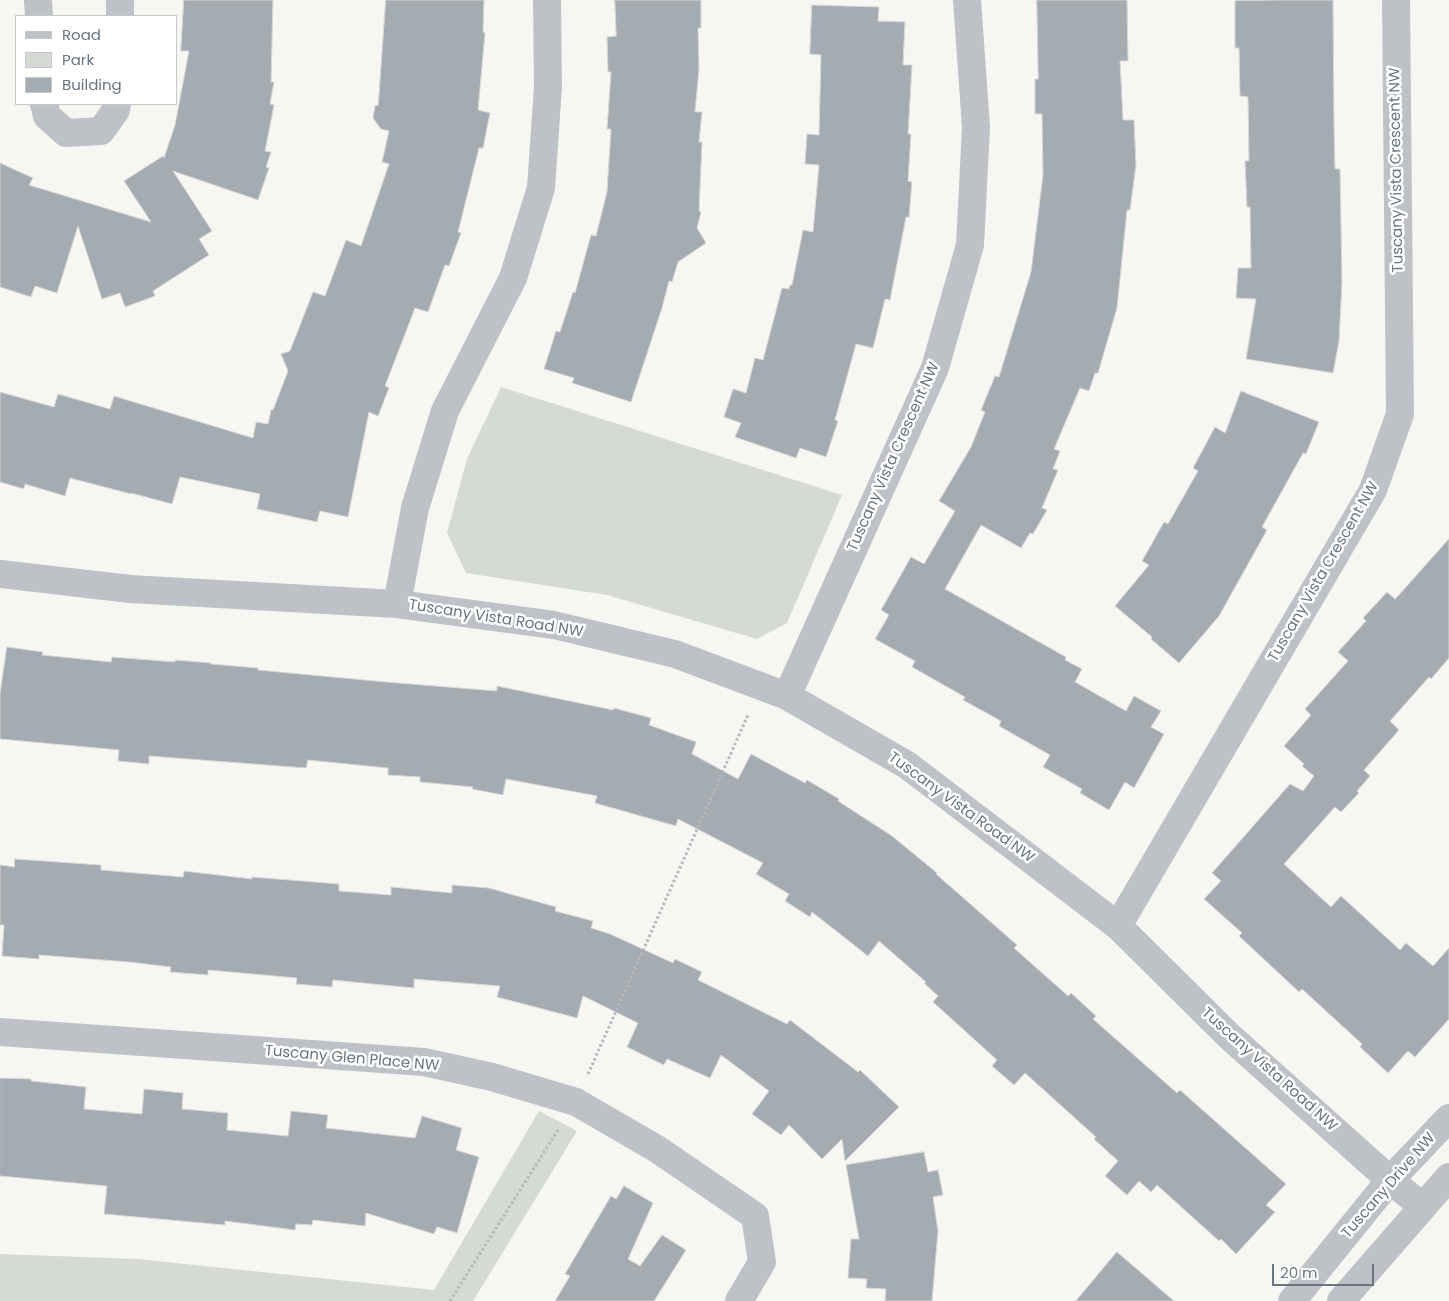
<!DOCTYPE html>
<html>
<head>
<meta charset="utf-8">
<style>
	body { margin:0 }
	#map { position:relative; width:1449px; height:1301px; overflow:hidden; background:#f6f6f3; font-family:Poppins,sans-serif }
	canvas { display:block }
	.legend { position:absolute; left:15px; top:15px; width:162px; height:90px; box-sizing:border-box; background:#fff; border:1px solid #c3c8cd; margin:0; padding:6px 9px; list-style:none; font-size:15px; color:#697581 }
	.legend li { display:flex; align-items:center; gap:10px; height:25px }
	.legend b { width:25px; border:1px solid #c3c8cd }
	.scale { position:absolute; left:1272px; top:1264px; width:102px; height:22px; box-sizing:border-box; border:2px solid #697581; border-top:0; padding-left:6px; font-size:15px; line-height:18px; white-space:nowrap; color:#697581; -webkit-text-stroke:4px #fff; paint-order:stroke }
</style>
</head>
<body>
<div id="map">
<canvas width="1449" height="1301"></canvas>
<ul class="legend">
<li><b style="height:6px;background:#bec1c5"></b>Road</li>
<li><b style="height:14px;background:#d5dad3"></b>Park</li>
<li><b style="height:14px;background:#a4abb1"></b>Building</li>
</ul>
<div class="scale">20 m</div>
</div>
<script>
const c = document.querySelector('canvas').getContext('2d');
c.lineJoin = 'round';
function paint(path, color) { c.fillStyle = color; c.fill(path, 'evenodd'); }
function trace(path, color, width, dash) { c.strokeStyle = color; c.lineWidth = width; c.lineCap = dash ? 'butt' : 'round'; c.setLineDash(dash || []); c.stroke(path); }
function label(font, color, halo, rows, align = 'center') {
  c.font = font + ' Poppins,sans-serif'; c.lineWidth = 5; c.setLineDash([]); c.textBaseline = 'middle'; c.strokeStyle = halo; c.fillStyle = color; for (const [text, x, y, turn = 0] of rows) {
    c.save(); c.translate(x, y); c.rotate((+turn || 0) * Math.PI / 180); c.textAlign = isNaN(turn) ? turn : align; if (halo) c.strokeText(text, 0, 0); c.fillText(text, 0, 0); c.restore();
  }
}
paint(new Path2D(`
	M 501,387 L 842,495 L 787,623 L 757,639 L 607,595 L 466,573 L 447,533 L 467,459 Z
	M 539,1111 L 577,1131 L 473,1301 L 0,1301 L 0,1254 L 137,1259 L 434,1290 Z`), '#d5dad3');
const building = new Path2D(`
	M 184,0 L 273,0 L 271,82 L 274,82 L 270,104 L 274,105 L 265,151 L 271,152 L 266,167 L 269,168 L 258,200 L 173,171 L 212,231 L 199,239 L 209,255 L 153,291 L 155,296 L 125,307 L 120,293 L 102,299 L 78,226 L 57,293 L 35,286 L 31,297 L 0,287 L 0,163 L 33,178 L 29,185 L 151,222 L 124,181 L 163,156 L 164,158 L 175,125 L 189,51 L 181,51 Z
	M 386,0 L 484,0 L 483,32 L 485,33 L 478,110 L 490,113 L 483,148 L 479,148 L 458,232 L 461,233 L 449,266 L 445,265 L 428,312 L 415,308 L 385,386 L 389,388 L 378,416 L 369,412 L 348,517 L 320,511 L 317,522 L 257,509 L 260,494 L 180,477 L 172,504 L 131,493 L 131,494 L 70,478 L 65,496 L 25,484 L 24,489 L 0,482 L 0,392 L 54,407 L 58,394 L 110,409 L 114,396 L 253,438 L 256,422 L 268,424 L 271,410 L 273,410 L 288,371 L 281,354 L 290,351 L 313,292 L 325,296 L 346,240 L 361,246 L 389,164 L 382,162 L 389,131 L 381,129 L 373,118 L 375,106 L 378,105 Z
	M 615,0 L 701,0 L 701,28 L 698,28 L 699,69 L 695,112 L 702,112 L 699,142 L 702,142 L 699,211 L 701,212 L 697,228 L 706,243 L 678,262 L 672,282 L 669,281 L 662,308 L 631,402 L 572,383 L 574,378 L 544,369 L 556,331 L 560,332 L 573,292 L 575,293 L 591,235 L 596,236 L 607,192 L 611,129 L 607,129 L 611,72 L 608,72 L 607,37 L 616,36 Z
	M 1037,0 L 1127,0 L 1128,61 L 1120,61 L 1123,120 L 1134,120 L 1136,165 L 1130,210 L 1127,210 L 1117,308 L 1098,373 L 1095,373 L 1089,391 L 1080,388 L 1054,449 L 1060,451 L 1053,469 L 1058,470 L 1042,508 L 1047,510 L 1033,534 L 1030,533 L 1021,548 L 981,525 L 945,589 L 1066,657 L 1065,660 L 1082,669 L 1075,682 L 1126,711 L 1134,696 L 1161,711 L 1151,727 L 1164,734 L 1134,788 L 1125,782 L 1109,810 L 1080,793 L 1082,789 L 1043,767 L 1050,755 L 999,726 L 1001,721 L 963,700 L 965,697 L 912,667 L 915,661 L 875,639 L 889,615 L 881,610 L 911,557 L 924,564 L 955,511 L 939,501 L 971,447 L 985,412 L 981,410 L 995,376 L 999,377 L 1031,272 L 1043,175 L 1042,114 L 1035,114 L 1035,79 L 1038,79 Z
	M 1275,0 L 1333,0 L 1334,124 L 1335,169 L 1340,169 L 1342,283 L 1339,341 L 1333,373 L 1246,359 L 1256,299 L 1236,298 L 1238,268 L 1251,268 L 1250,207 L 1247,207 L 1245,161 L 1249,161 L 1248,97 L 1240,96 L 1239,48 L 1235,48 L 1235,1 Z
	M 812,5 L 879,7 L 878,21 L 905,22 L 903,65 L 912,65 L 908,134 L 911,134 L 908,181 L 912,182 L 909,217 L 906,217 L 890,300 L 885,299 L 873,348 L 856,344 L 835,420 L 838,421 L 826,457 L 800,448 L 796,458 L 735,437 L 741,423 L 724,417 L 733,389 L 746,393 L 755,358 L 763,360 L 782,288 L 789,289 L 790,285 L 792,285 L 803,230 L 813,232 L 819,165 L 805,164 L 807,134 L 819,135 L 821,55 L 810,54 Z
	M 1241,391 L 1319,422 L 1306,454 L 1303,453 L 1262,527 L 1267,530 L 1219,616 L 1179,663 L 1151,639 L 1152,637 L 1115,606 L 1149,565 L 1142,561 L 1164,522 L 1168,524 L 1198,471 L 1193,468 L 1215,427 L 1225,433 Z
	M 1449,539 L 1449,658 L 1431,679 L 1429,677 L 1390,721 L 1399,730 L 1364,770 L 1370,776 L 1357,791 L 1359,793 L 1341,812 L 1335,807 L 1284,864 L 1331,907 L 1341,896 L 1400,950 L 1406,943 L 1433,966 L 1449,948 L 1449,1019 L 1415,1057 L 1408,1051 L 1388,1073 L 1360,1047 L 1362,1044 L 1302,989 L 1299,992 L 1239,936 L 1242,933 L 1204,899 L 1221,881 L 1212,873 L 1290,784 L 1303,791 L 1314,776 L 1302,766 L 1304,764 L 1284,746 L 1311,715 L 1305,709 L 1348,661 L 1338,652 L 1366,621 L 1363,618 L 1387,592 L 1395,599 Z
	M 7,647 L 43,652 L 42,655 L 111,662 L 112,657 L 175,662 L 175,660 L 211,663 L 211,664 L 258,668 L 258,670 L 386,682 L 497,691 L 497,686 L 613,710 L 614,708 L 651,718 L 649,725 L 696,742 L 692,754 L 738,779 L 751,754 L 805,783 L 807,780 L 839,799 L 838,801 L 892,836 L 937,873 L 936,874 L 1017,945 L 1014,948 L 1068,996 L 1071,993 L 1096,1016 L 1093,1019 L 1177,1093 L 1180,1090 L 1286,1184 L 1266,1205 L 1275,1212 L 1236,1254 L 1221,1239 L 1219,1241 L 1157,1185 L 1151,1192 L 1139,1181 L 1127,1195 L 1105,1176 L 1118,1161 L 1094,1139 L 1096,1137 L 1025,1073 L 1014,1085 L 992,1066 L 997,1060 L 933,1002 L 938,996 L 924,983 L 926,982 L 879,941 L 868,956 L 812,912 L 810,917 L 785,901 L 789,894 L 756,874 L 763,863 L 678,819 L 676,826 L 595,803 L 597,796 L 506,779 L 503,795 L 472,789 L 473,787 L 420,782 L 420,777 L 388,775 L 388,768 L 308,760 L 306,768 L 149,756 L 149,764 L 118,761 L 119,750 L 0,739 L 0,694 Z
	M 15,859 L 101,865 L 101,870 L 183,877 L 184,871 L 252,879 L 252,877 L 339,884 L 339,891 L 391,895 L 391,887 L 452,893 L 452,885 L 489,888 L 556,907 L 555,911 L 593,921 L 591,928 L 610,934 L 673,963 L 675,959 L 702,972 L 698,980 L 787,1024 L 790,1020 L 858,1072 L 860,1070 L 899,1107 L 845,1161 L 842,1139 L 822,1159 L 789,1125 L 781,1135 L 752,1114 L 769,1091 L 721,1055 L 710,1078 L 667,1059 L 664,1065 L 627,1047 L 638,1023 L 583,996 L 577,1018 L 497,997 L 500,986 L 414,979 L 414,988 L 333,980 L 332,987 L 296,984 L 297,978 L 208,970 L 208,975 L 170,972 L 171,967 L 129,962 L 39,955 L 39,959 L 2,956 L 4,925 L 0,925 L 0,865 L 14,867 Z
	M 0,1078 L 31,1079 L 31,1081 L 86,1087 L 84,1109 L 142,1114 L 144,1089 L 183,1093 L 182,1109 L 228,1113 L 227,1130 L 288,1136 L 291,1111 L 328,1115 L 326,1128 L 415,1138 L 422,1116 L 462,1128 L 456,1150 L 479,1157 L 457,1233 L 437,1227 L 434,1234 L 366,1213 L 365,1226 L 313,1220 L 312,1225 L 296,1224 L 295,1230 L 225,1221 L 225,1225 L 104,1214 L 107,1186 L 0,1176 Z
	M 924,1152 L 928,1172 L 938,1170 L 943,1195 L 933,1197 L 938,1231 L 932,1301 L 885,1301 L 886,1289 L 866,1288 L 867,1279 L 848,1278 L 851,1239 L 859,1239 L 846,1165 Z
	M 624,1186 L 653,1203 L 628,1259 L 640,1266 L 662,1235 L 686,1250 L 654,1301 L 555,1301 L 570,1276 L 565,1274 L 611,1196 L 616,1199 Z
	M 1117,1252 L 1174,1301 L 1076,1301 Z`);
paint(building, '#a4abb1');
trace(building, '#d7d7d6', 1);
trace(new Path2D(`
	M 588,1074 L 748,715
	M 450,1301 L 558,1130`), '#b6b9bc', 3, [2.5, 2.5]);
trace(new Path2D(`
	M 38,0 L 39,16
	M 120,0 L 120,16
	M 44,104 L 47,116 L 66,133 L 101,131 L 116,110 L 117,104
	M 0,574 L 130,589 L 397,604 L 554,625 L 675,654 L 787,696 L 907,765 L 1118,926 L 1229,1036 L 1390,1180 L 1422,1206
	M 397,604 L 415,508 L 445,411 L 513,278 L 541,188 L 548,87 L 547,0
	M 787,696 L 935,368 L 970,245 L 976,127 L 967,0
	M 1118,926 L 1373,490 L 1400,414 L 1396,0
	M 0,1032 L 424,1062 L 492,1077 L 576,1102 L 657,1149 L 755,1216 L 762,1262 L 739,1301`), '#bec1c5', 28);
trace(new Path2D(`
	M 1292,1301 L 1390,1180 L 1449,1118
	M 1341,1301 L 1449,1177`), '#bec1c5', 28);
label('15px', '#697581', '#fff', [
	["Tuscany Vista Crescent NW",1397,170,-91],
	["Tuscany Vista Crescent NW",894,457,-66],
	["Tuscany Vista Crescent NW",1324,572,-60],
	["Tuscany Vista Road NW",496,619,9],
	["Tuscany Vista Road NW",961,808,36],
	["Tuscany Glen Place NW",352,1059,5],
	["Tuscany Vista Road NW",1269,1070,42],
	["Tuscany Drive NW",1389,1186,-49]
]);
</script>
</body>
</html>
